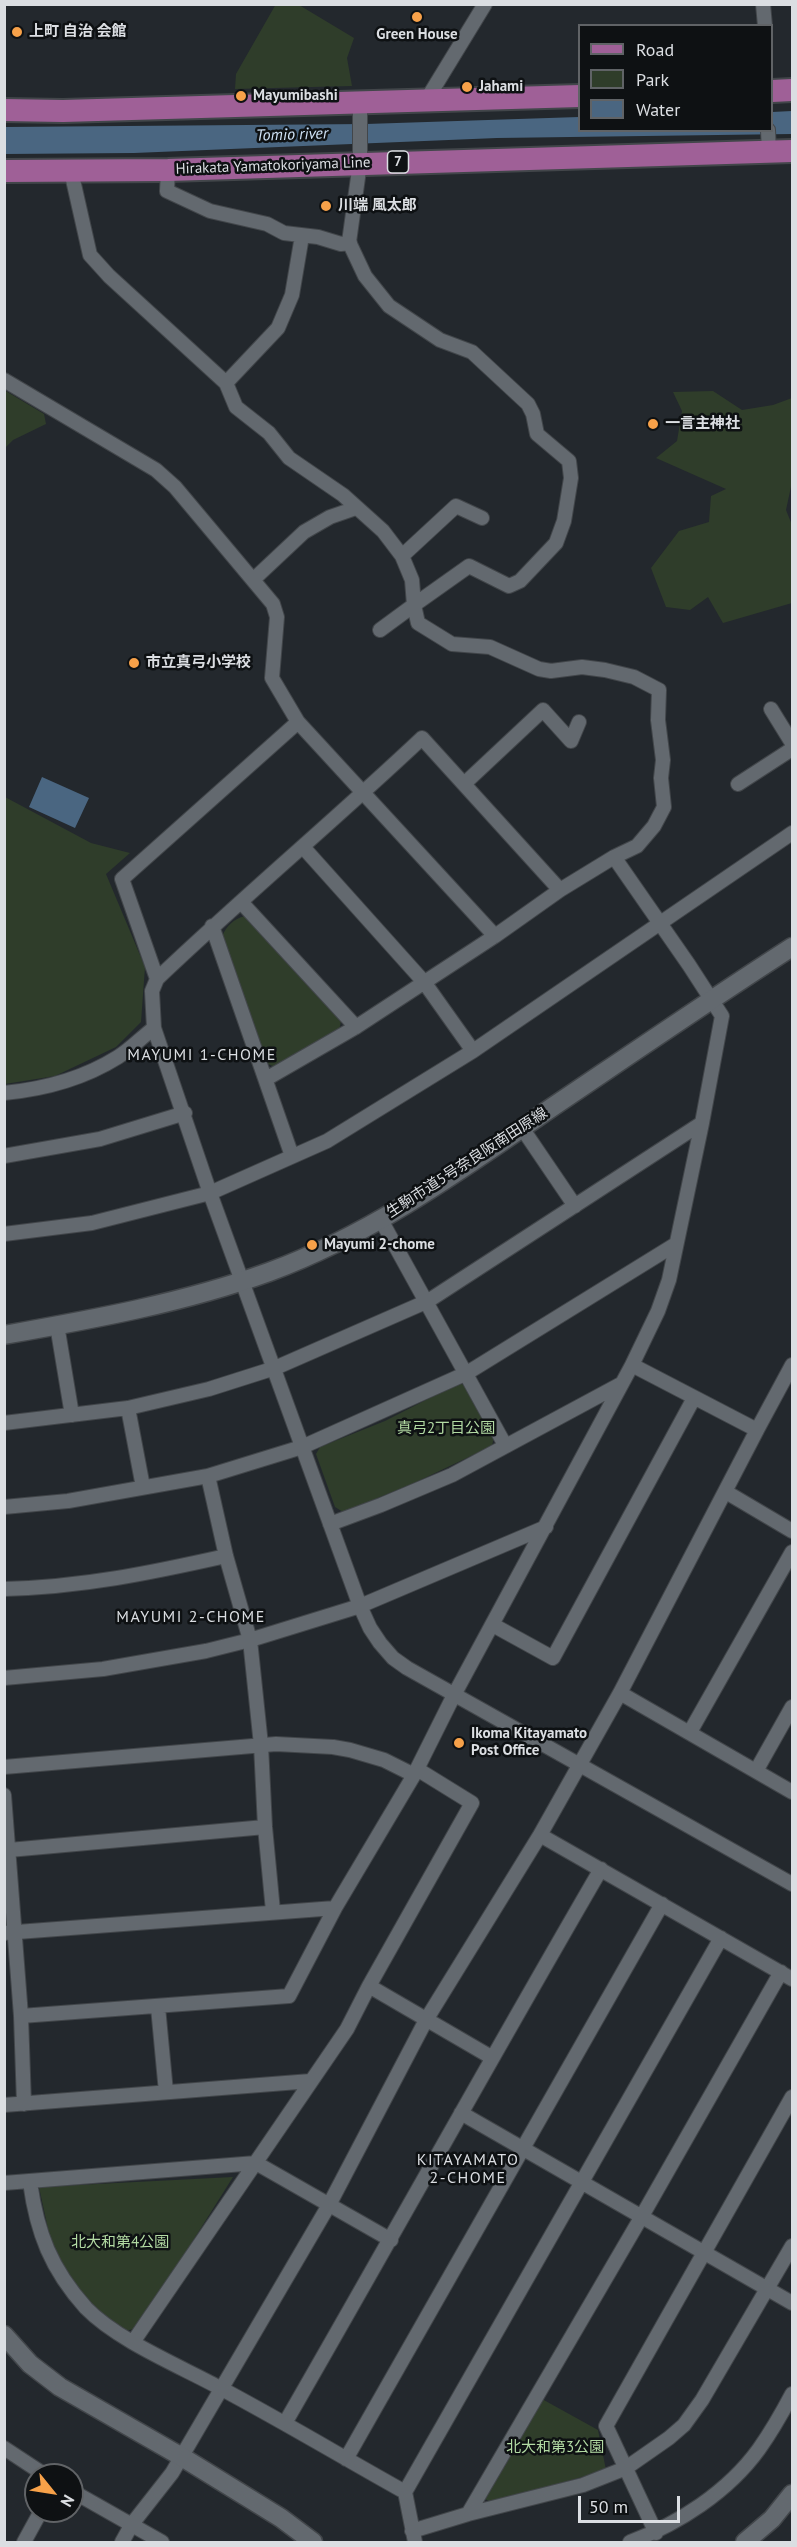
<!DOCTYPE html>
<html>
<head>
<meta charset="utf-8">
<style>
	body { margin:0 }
	#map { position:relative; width:797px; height:2547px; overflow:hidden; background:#23282d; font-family:"PT Sans",sans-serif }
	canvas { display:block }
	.frame { position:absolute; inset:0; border:6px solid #dbdee2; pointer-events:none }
	.legend { position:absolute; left:578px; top:24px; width:195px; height:108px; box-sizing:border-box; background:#0e1113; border:2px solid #606366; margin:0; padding:8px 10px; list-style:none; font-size:18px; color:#dbdee2 }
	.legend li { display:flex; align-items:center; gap:12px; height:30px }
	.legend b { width:30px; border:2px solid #606366 }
	.north { position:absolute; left:24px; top:2463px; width:60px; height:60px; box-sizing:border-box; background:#0e1113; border:2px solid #606366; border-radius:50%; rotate:120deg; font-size:16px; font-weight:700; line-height:24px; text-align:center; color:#dbdee2 }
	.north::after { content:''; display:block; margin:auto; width:21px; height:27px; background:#f7a149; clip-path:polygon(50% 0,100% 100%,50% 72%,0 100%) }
	.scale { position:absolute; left:578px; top:2496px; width:102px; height:27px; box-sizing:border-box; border:3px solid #dbdee2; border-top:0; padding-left:8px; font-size:18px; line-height:21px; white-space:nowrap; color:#dbdee2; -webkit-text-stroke:4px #0e1113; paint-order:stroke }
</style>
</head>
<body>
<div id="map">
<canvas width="797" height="2547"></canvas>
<div class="frame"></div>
<ul class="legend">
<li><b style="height:8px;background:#9f6097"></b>Road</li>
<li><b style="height:16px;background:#2f3d2a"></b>Park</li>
<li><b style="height:16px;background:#4a6681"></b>Water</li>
</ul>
<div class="north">N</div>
<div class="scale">50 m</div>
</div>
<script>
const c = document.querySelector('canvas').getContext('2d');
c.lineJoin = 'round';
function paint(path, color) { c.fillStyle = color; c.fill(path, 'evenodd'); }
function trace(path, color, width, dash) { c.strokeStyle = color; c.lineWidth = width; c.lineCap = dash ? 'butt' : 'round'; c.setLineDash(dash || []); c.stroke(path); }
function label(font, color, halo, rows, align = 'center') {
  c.font = font + ' "PT Sans","Noto Sans JP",sans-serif'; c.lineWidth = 5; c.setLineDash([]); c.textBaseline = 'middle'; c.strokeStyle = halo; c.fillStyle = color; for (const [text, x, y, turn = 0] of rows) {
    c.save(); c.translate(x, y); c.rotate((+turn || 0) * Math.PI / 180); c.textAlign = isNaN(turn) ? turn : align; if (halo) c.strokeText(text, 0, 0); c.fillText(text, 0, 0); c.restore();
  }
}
paint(new Path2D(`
	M 276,4 L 299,5 L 354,38 L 347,58 L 352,86 L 235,89 L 236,74 Z
	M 4,390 L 44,414 L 46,424 L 13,440 L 5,448 Z
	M 713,391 L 742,410 L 773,405 L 792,398 L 792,482 L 786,510 L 792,525 L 792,603 L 723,623 L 708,597 L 690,610 L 666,607 L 651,568 L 679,531 L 709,522 L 711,496 L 726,489 L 656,458 L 677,441 L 682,411 L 673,392 Z
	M 5,797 L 91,843 L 130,853 L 106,874 L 145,967 L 141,1022 L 116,1047 L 55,1076 L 5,1084 Z
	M 245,916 L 341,1021 L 339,1031 L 275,1067 L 268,1064 L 222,936 C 227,926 233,919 245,916 Z
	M 459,1383 L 467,1386 L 494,1437 L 492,1446 L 412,1484 L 343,1512 L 335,1507 L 316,1454 L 320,1447 L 385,1421 Z
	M 233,2177 L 138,2328 L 125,2331 L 91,2306 L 68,2274 L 50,2238 L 39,2187 Z
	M 542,2399 L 598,2430 L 606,2470 L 492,2503 L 482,2497 Z`), '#2f3d2a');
paint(new Path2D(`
	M 792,111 L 792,134 L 497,138 L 134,153 L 5,154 L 5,127 L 366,124 L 579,117 L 580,130 L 772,130 L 772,112 Z
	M 42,777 L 89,798 L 75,828 L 29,807 Z`), '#4a6681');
const minor = new Path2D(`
	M 763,4 L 765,26
	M 427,99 L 485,4
	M 768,130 L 769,152
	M 168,170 L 167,191 L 210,211 L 267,224 L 284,233 L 318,237 L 341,244 L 350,243
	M 71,171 L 90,255 L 109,276 L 226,383 L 236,407 L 269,433 L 289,458 L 343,495 L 383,531 L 402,556 L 412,580 L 414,605 L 380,630
	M 4,380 L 156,470 L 175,487 L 273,604 L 277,617 L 272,678 L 298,722 L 495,936
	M 226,383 L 278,328 L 292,295 L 302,236
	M 402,556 L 456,506 L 482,518
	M 254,579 L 304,532 L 330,517 L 356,508
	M 771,709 L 792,743
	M 464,784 L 543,710 L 571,741 L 579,722
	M 738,784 L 792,749
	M 303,847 L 424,982 L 473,1051
	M 560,890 L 422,738 C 335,820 243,897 157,979 L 152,991 L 154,1028 L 210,1193 L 360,1606 L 370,1628 L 380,1643 L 393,1658 L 407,1668 L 792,1884
	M 241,902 L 356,1027
	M 212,926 L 292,1156
	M 157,979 L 122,879 L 298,722
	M 266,1079 L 356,1027 L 495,936 L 560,890 L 614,857 L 637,846 L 654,826 L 664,807 L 661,778 L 663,760 L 658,720 L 659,690 L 634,677 L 605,670 L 582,667 L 551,671 L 539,669 L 490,647 L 452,644 L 418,623 L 414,605 L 469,566 L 509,586 L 520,581 L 556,543 L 564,521 L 571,478 L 569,461 L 537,434 L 533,414 L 528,404 L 472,352 L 440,340 L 389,306 L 365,276 L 349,242 L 360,163 L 360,102
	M 4,1093 C 46,1089 83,1079 118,1057 C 131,1049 142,1037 154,1028
	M 522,1128 L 575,1206
	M 4,1156 L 100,1139 L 185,1113
	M 381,1220 L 505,1445
	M 4,1234 L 92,1223 L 210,1193 L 327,1141 L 473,1051 L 792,833
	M 57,1325 L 72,1415
	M 632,1365 L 757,1430 L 792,1365
	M 128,1408 L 143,1487
	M 4,1423 L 128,1408 L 209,1389 L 275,1368 L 428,1301 L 702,1123
	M 208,1476 L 226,1556 L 250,1640 L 261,1745 L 265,1827 L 273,1911
	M 726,1492 L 792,1531
	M 4,1507 L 68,1501 L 208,1476 L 302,1447 L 467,1373 L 676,1244
	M 330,1524 L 381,1505 L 452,1475 L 621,1384
	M 4,1589 C 83,1587 150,1573 226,1556
	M 493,1625 L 553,1658 L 694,1398
	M 4,1678 L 103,1669 L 206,1651 L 250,1640 L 360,1606 L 546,1527
	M 620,1693 L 792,1792
	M 690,1732 L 792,1552
	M 4,1767 L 276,1744 L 333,1747 L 350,1750 L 384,1760 L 414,1775
	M 417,1769 L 472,1803 L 369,1986 L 491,2057
	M 756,1771 L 792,1707
	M 4,1795 L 21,2016 L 24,2104
	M 540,1835 L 792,1979
	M 9,1850 L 265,1827
	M 4,1933 L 335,1908
	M 158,2007 L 166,2092
	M 21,2016 L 289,1996 L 335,1908 L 414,1775 L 454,1695 L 632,1365 L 658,1311 L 669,1280 L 702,1123 L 722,1016 L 689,965 L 614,857
	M 4,2105 L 311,2081
	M 461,2113 L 792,2303
	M 30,2182 C 37,2233 51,2269 86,2308 C 118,2341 182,2367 222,2389 C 284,2422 344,2458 405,2492 L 415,2542
	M 4,2183 L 256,2163 L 391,2240
	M 133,2342 L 347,2029 L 369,1986
	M 285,2423 C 391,2239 494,2053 601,1869
	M 4,2448 L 45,2475
	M 346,2459 L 662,1904
	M 72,2491 L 162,2542
	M 405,2492 L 721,1938
	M 468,2514 L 642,2216 L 781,1972
	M 412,2531 L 468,2514 L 583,2485 L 626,2468 L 669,2438 L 684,2425 L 702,2400 L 792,2246
	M 656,2533 L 606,2426 L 792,2097
	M 24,2542 L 41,2511
	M 122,2542 L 132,2524 L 172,2473 L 329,2205 L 426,2020 L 540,1835 L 620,1693 L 757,1430
	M 630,2542 C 678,2524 728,2492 759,2449 C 771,2432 782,2413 792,2394`);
const tertiary = new Path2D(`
	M 4,1335 C 94,1319 183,1303 269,1272 C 372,1234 461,1170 551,1108 C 631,1054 711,999 792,947
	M 4,2335 L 30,2364 L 60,2387 L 182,2457 L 281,2518 L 313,2542
	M 745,2542 L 772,2519 L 792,2494`);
const primary = new Path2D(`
	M 772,91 L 792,90
	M 4,110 L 63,111 L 580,96
	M 4,171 L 168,170 L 792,151`);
trace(minor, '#42464a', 16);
trace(tertiary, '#42464a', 21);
trace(primary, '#42464a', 26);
trace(minor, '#63696f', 14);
trace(tertiary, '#63696f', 18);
trace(primary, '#9f6097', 22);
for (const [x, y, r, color] of [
	[417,17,6,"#f7a149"],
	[17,32,6,"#f7a149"],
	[467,87,6,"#f7a149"],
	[241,96,6,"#f7a149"],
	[326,206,6,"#f7a149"],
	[653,424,6,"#f7a149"],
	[134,663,6,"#f7a149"],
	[312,1245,6,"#f7a149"],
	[459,1743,6,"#f7a149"]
]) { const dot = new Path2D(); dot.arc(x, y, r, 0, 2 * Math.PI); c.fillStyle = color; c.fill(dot); trace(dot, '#0e1113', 2); }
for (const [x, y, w] of [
	[398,162,21]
]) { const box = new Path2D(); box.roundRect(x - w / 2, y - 11, w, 22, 4.5); c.fillStyle = '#0e1113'; c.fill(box); trace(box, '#dbdee2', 1.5); }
label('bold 14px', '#dbdee2', null, [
	["7",398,162]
]);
label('bold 15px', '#dbdee2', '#0e1113', [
	["上町 自治 会館",29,32],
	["Green House",417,35,"center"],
	["Jahami",479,87],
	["Mayumibashi",253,96],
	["川端 風太郎",338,206],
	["一言主神社",665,424],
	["市立真弓小学校",146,663],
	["Mayumi 2-chome",324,1245],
	["Ikoma Kitayamato",471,1734],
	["Post Office",471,1751]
], 'left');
label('15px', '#dbdee2', '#0e1113', [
	["Hirakata Yamatokoriyama Line",273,166,-2],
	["生駒市道5号奈良阪南田原線",467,1163,-33]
]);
label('15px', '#b2daa3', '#0e1113', [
	["真弓2丁目公園",446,1429],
	["北大和第4公園",120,2243],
	["北大和第3公園",555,2448]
]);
label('italic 16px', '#d0e3f7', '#0e1113', [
	["Tomio river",292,135,-2]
]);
c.letterSpacing = '1.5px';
label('16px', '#dbdee2', '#0e1113', [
	["MAYUMI 1-CHOME",202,1055],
	["MAYUMI 2-CHOME",191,1617],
	["KITAYAMATO",468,2160],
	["2-CHOME",468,2178]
]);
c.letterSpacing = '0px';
</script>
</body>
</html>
